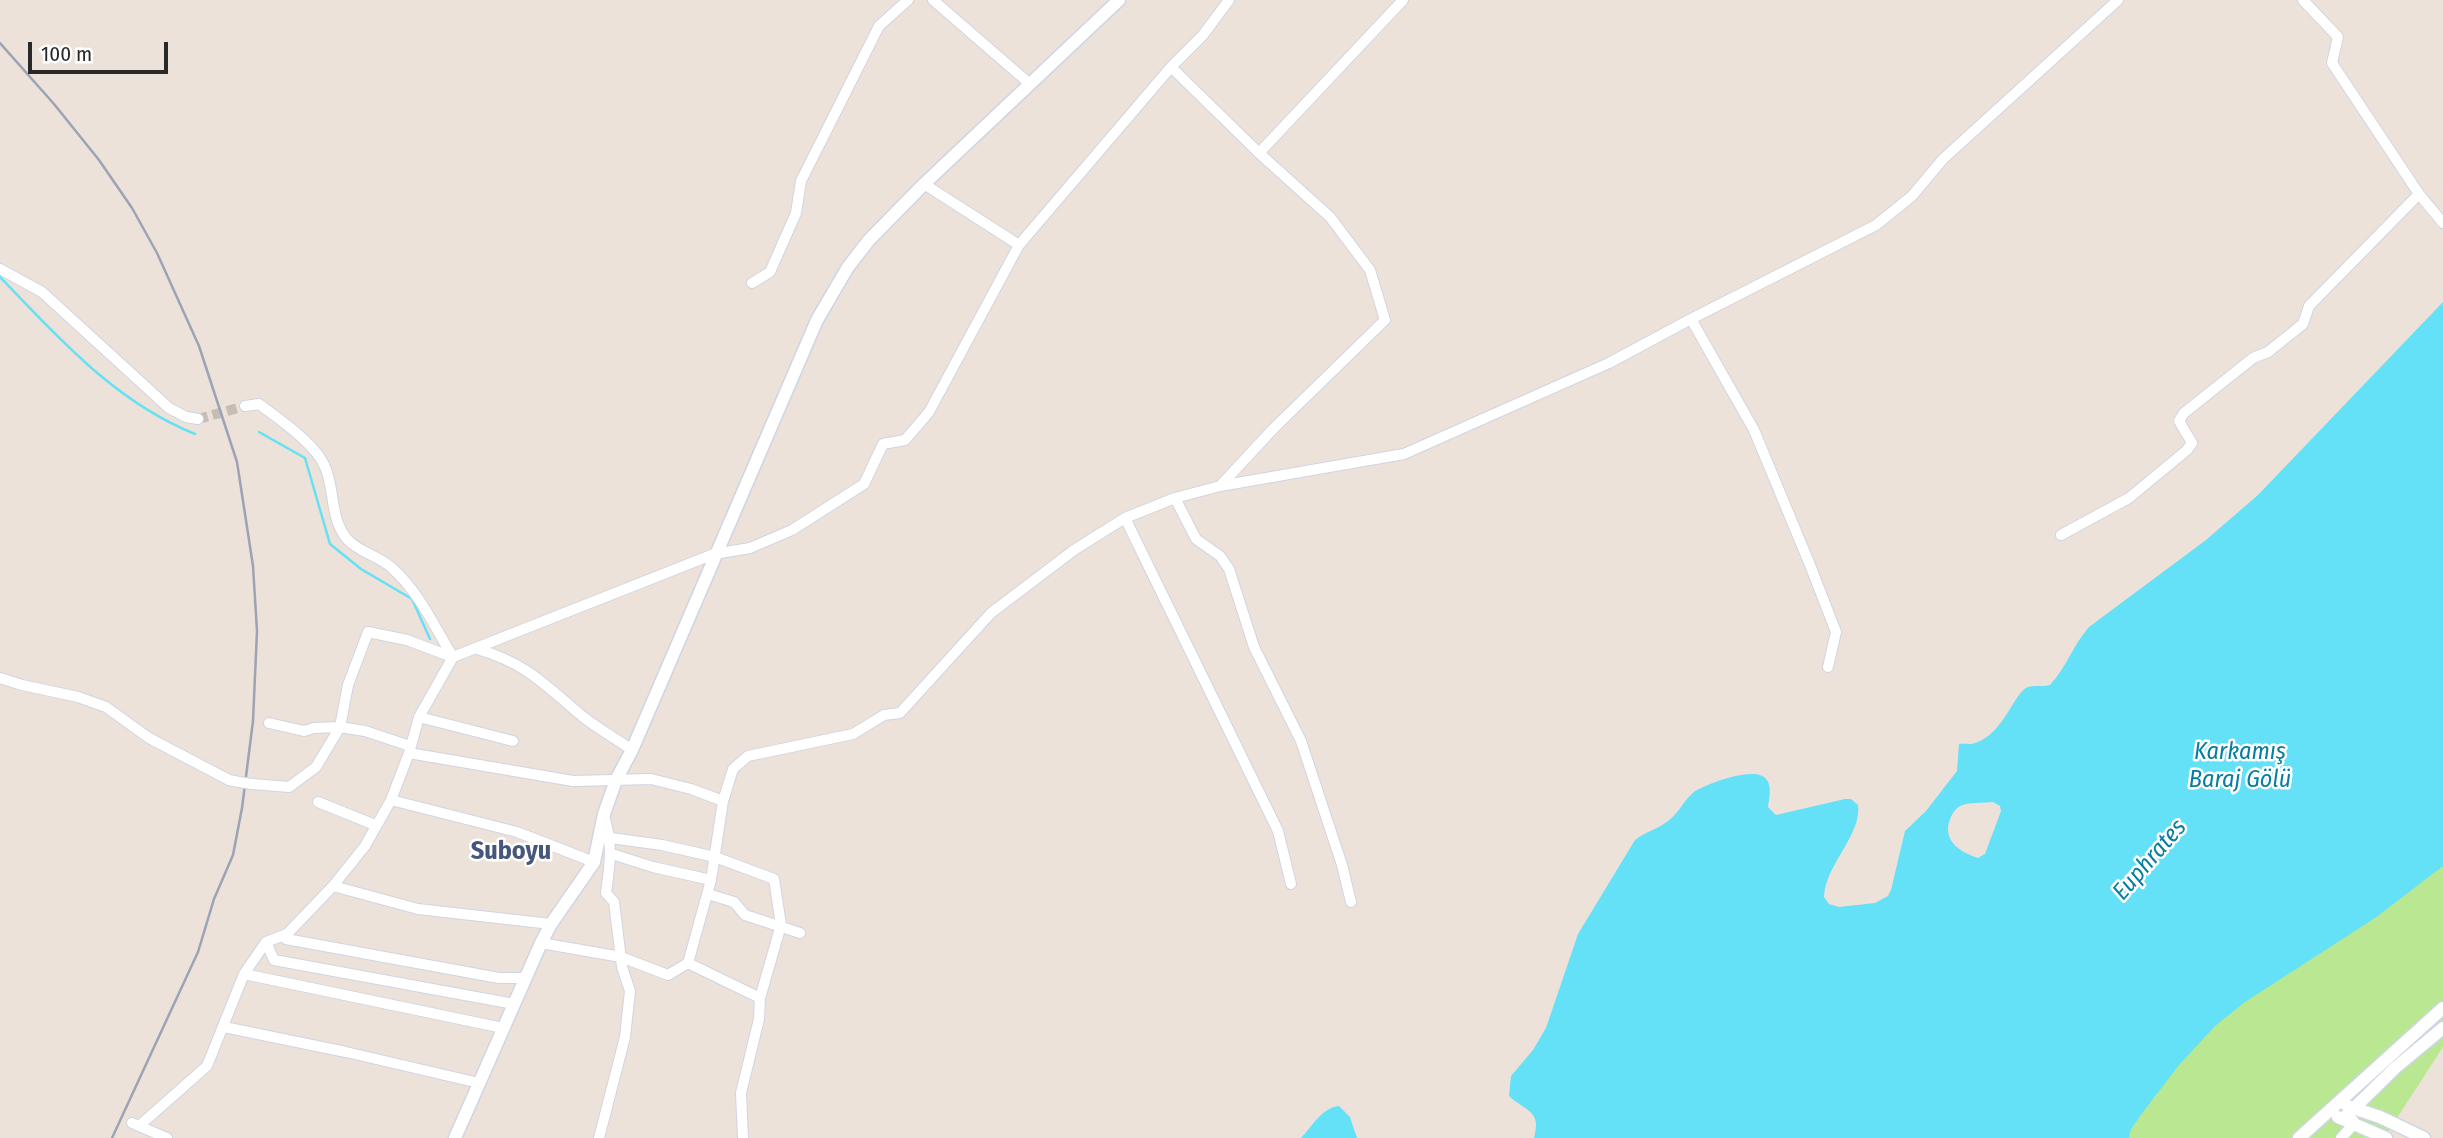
<!DOCTYPE html>
<html>
<head>
<meta charset="utf-8">
<style>
	body { margin:0 }
	#map { position:relative; width:2443px; height:1138px; overflow:hidden; background:#ece2d9; font-family:"Fira Sans Condensed",sans-serif }
	canvas { display:block }
	.scale { position:absolute; left:28px; top:42px; width:140px; height:32px; box-sizing:border-box; border:4px solid #292929; border-top:0; padding-left:9px; font-size:21px; line-height:24px; white-space:nowrap; color:#292929; -webkit-text-stroke:5px #fff; paint-order:stroke }
</style>
</head>
<body>
<div id="map">
<canvas width="2443" height="1138"></canvas>
<div class="scale">100 m</div>
</div>
<script>
const c = document.querySelector('canvas').getContext('2d');
c.lineJoin = 'round';
function paint(path, color) { c.fillStyle = color; c.fill(path, 'evenodd'); }
function trace(path, color, width, dash) { c.strokeStyle = color; c.lineWidth = width; c.lineCap = dash ? 'butt' : 'round'; c.setLineDash(dash || []); c.stroke(path); }
function label(font, color, halo, rows, align = 'center') {
  c.font = font + ' "Fira Sans Condensed",sans-serif'; c.lineWidth = 5; c.setLineDash([]); c.textBaseline = 'middle'; c.strokeStyle = halo; c.fillStyle = color; for (const [text, x, y, turn = 0] of rows) {
    c.save(); c.translate(x, y); c.rotate((+turn || 0) * Math.PI / 180); c.textAlign = isNaN(turn) ? turn : align; if (halo) c.strokeText(text, 0, 0); c.fillText(text, 0, 0); c.restore();
  }
}
paint(new Path2D(`
	M 2443,827 L 2443,1047 L 2384,1138 L 2109,1138 L 2155,1097 L 2200,1016 Z`), '#b9e792');
paint(new Path2D(`
	M 2443,302 L 2443,866 L 2375,918 L 2245,1002 L 2215,1026 L 2179,1065 L 2143,1112 L 2131,1129 L 2129,1138 L 1534,1138 C 1542,1110 1525,1111 1509,1096 L 1511,1076 L 1533,1050 L 1546,1028 L 1578,934 L 1635,840 C 1645,832 1658,829 1668,821 C 1679,813 1684,800 1694,792 C 1706,784 1757,764 1767,780 C 1772,787 1769,800 1768,807 L 1776,815 L 1845,799 L 1851,799 L 1858,805 C 1862,835 1825,865 1824,897 L 1829,904 L 1839,907 L 1875,903 L 1888,896 L 1891,890 L 1905,831 L 1926,811 L 1957,771 L 1959,744 C 1964,743 1970,745 1975,743 C 2004,734 2014,692 2028,687 C 2034,685 2043,687 2050,685 C 2066,668 2073,645 2089,627 L 2206,540 L 2258,495 ZM 1993,802 L 2000,806 L 2001,811 L 1985,854 L 1978,858 C 1960,852 1942,841 1950,819 C 1952,814 1955,809 1960,806 C 1969,802 1984,803 1993,802 Z
	M 1339,1106 L 1350,1117 L 1357,1138 L 1301,1138 C 1312,1127 1322,1107 1339,1106 Z`), '#64e1f6');
trace(new Path2D(`
	M 0,277 C 59,338 115,402 195,434
	M 259,432 L 305,458 L 330,544 L 361,569 L 412,599 L 430,639`), '#64e1f6', 2.5);
trace(new Path2D(`
	M 198,419 L 245,406`), '#c5bdb6', 10, [10, 5]);
const minor = new Path2D(`
	M 933,0 L 1030,84
	M 2303,0 L 2338,37 L 2332,63 L 2419,194 L 2443,223
	M 1171,67 L 1259,153 L 1330,217 L 1370,270 L 1385,320 L 1274,428 L 1221,485
	M 1259,153 L 1403,0
	M 924,184 L 1019,245
	M 0,269 L 42,292 L 169,408 L 186,417 L 198,419
	M 752,283 L 770,272 L 796,213 L 801,181 L 879,26 L 908,0
	M 1691,319 L 1754,430 L 1810,565 L 1836,632 L 1828,667
	M 245,406 L 259,404 C 279,419 316,444 325,467 C 335,490 330,519 347,539 C 358,552 379,556 392,568 C 419,592 434,626 453,657
	M 1175,498 L 1196,539 L 1220,556 L 1229,569 L 1254,647 L 1301,741 L 1342,865 L 1351,902
	M 1125,518 L 1278,831 L 1291,884
	M 2061,535 L 2129,498 L 2187,450 L 2192,443 L 2179,421 L 2184,413 L 2253,358 L 2268,352 L 2303,324 L 2309,306 L 2419,194
	M 477,649 C 526,663 544,684 582,716 C 597,728 615,738 632,750
	M 0,678 L 22,685 L 78,697 L 106,707 L 149,738 L 229,780 L 239,782
	M 419,717 L 513,741
	M 269,723 L 304,731 L 314,728 L 340,727 L 365,731 L 410,746
	M 409,753 L 573,781 L 651,779 L 691,789 L 723,801
	M 252,784 L 289,787 L 316,767 L 340,727 L 348,685 L 368,632 L 407,640 L 452,657
	M 391,800 L 517,832 L 594,862
	M 318,802 L 375,825
	M 611,838 L 662,845 L 715,857 L 774,879 L 781,925 L 760,998 L 759,1019 L 741,1093 L 743,1138
	M 612,854 L 653,867 L 711,880
	M 333,886 L 418,909 L 551,924
	M 708,894 L 734,902 L 745,915 L 800,933
	M 287,934 L 286,939 L 499,978 L 525,978
	M 266,942 L 274,960 L 514,1004
	M 541,943 L 621,957 L 668,975 L 688,963 L 711,880 L 723,801 L 733,769 L 748,756 L 853,734 L 884,715 L 900,713 L 991,613 L 1074,550 L 1125,518 L 1175,498 L 1220,486 L 1404,454 L 1609,363 L 1691,319 L 1876,225 L 1912,196 L 1943,159 L 2118,0
	M 688,963 L 760,998
	M 244,974 L 503,1028
	M 224,1027 L 346,1052 L 479,1083
	M 132,1123 L 167,1138
	M 139,1126 L 207,1066 L 244,974 L 266,942 L 287,934 L 333,886 L 365,846 L 391,800 L 409,753 L 419,717 L 453,657 L 714,554 L 750,548 L 792,530 L 864,484 L 883,444 L 905,440 L 929,412 L 1019,245 L 1171,67 L 1203,35 L 1229,0
	M 599,1138 L 625,1037 L 630,991 L 622,967 L 614,902 L 606,893 C 610,864 613,846 604,816
	M 2341,1138 L 2354,1124 L 2353,1120`);
const tertiary = new Path2D(`
	M 2347,1106 L 2380,1117 L 2424,1138
	M 2338,1117 L 2386,1138
	M 2343,1119 L 2395,1068 L 2443,1028
	M 455,1138 L 541,943 L 551,924 L 594,862 L 604,814 L 616,780 L 632,750 L 817,320 L 848,267 L 869,240 L 924,184 L 1119,0
	M 2299,1138 L 2443,1008`);
trace(minor, '#cfd5e3', 12);
trace(tertiary, '#cfd5e3', 15);
trace(minor, '#fff', 10);
trace(tertiary, '#fff', 12);
trace(new Path2D(`
	M 0,43 L 54,104 L 99,160 L 132,208 L 157,253 L 199,346 L 237,462 L 253,566 L 257,631 L 253,721 L 242,808 L 233,855 L 214,899 L 198,952 L 112,1138`), '#9ca3b5', 2.5);
const minorBridge = new Path2D(`
	M 239,782 L 252,784`);
trace(minorBridge, '#cfd5e3', 12, []);
trace(minorBridge, '#fff', 10);
label('italic 24px', '#057ea1', '#fff', [
	["Karkamış",2240,752],
	["Baraj Gölü",2240,780],
	["Euphrates",2150,860,-49]
]);
label('bold 26px', '#46577c', '#fff', [
	["Suboyu",511,852]
]);
</script>
</body>
</html>
